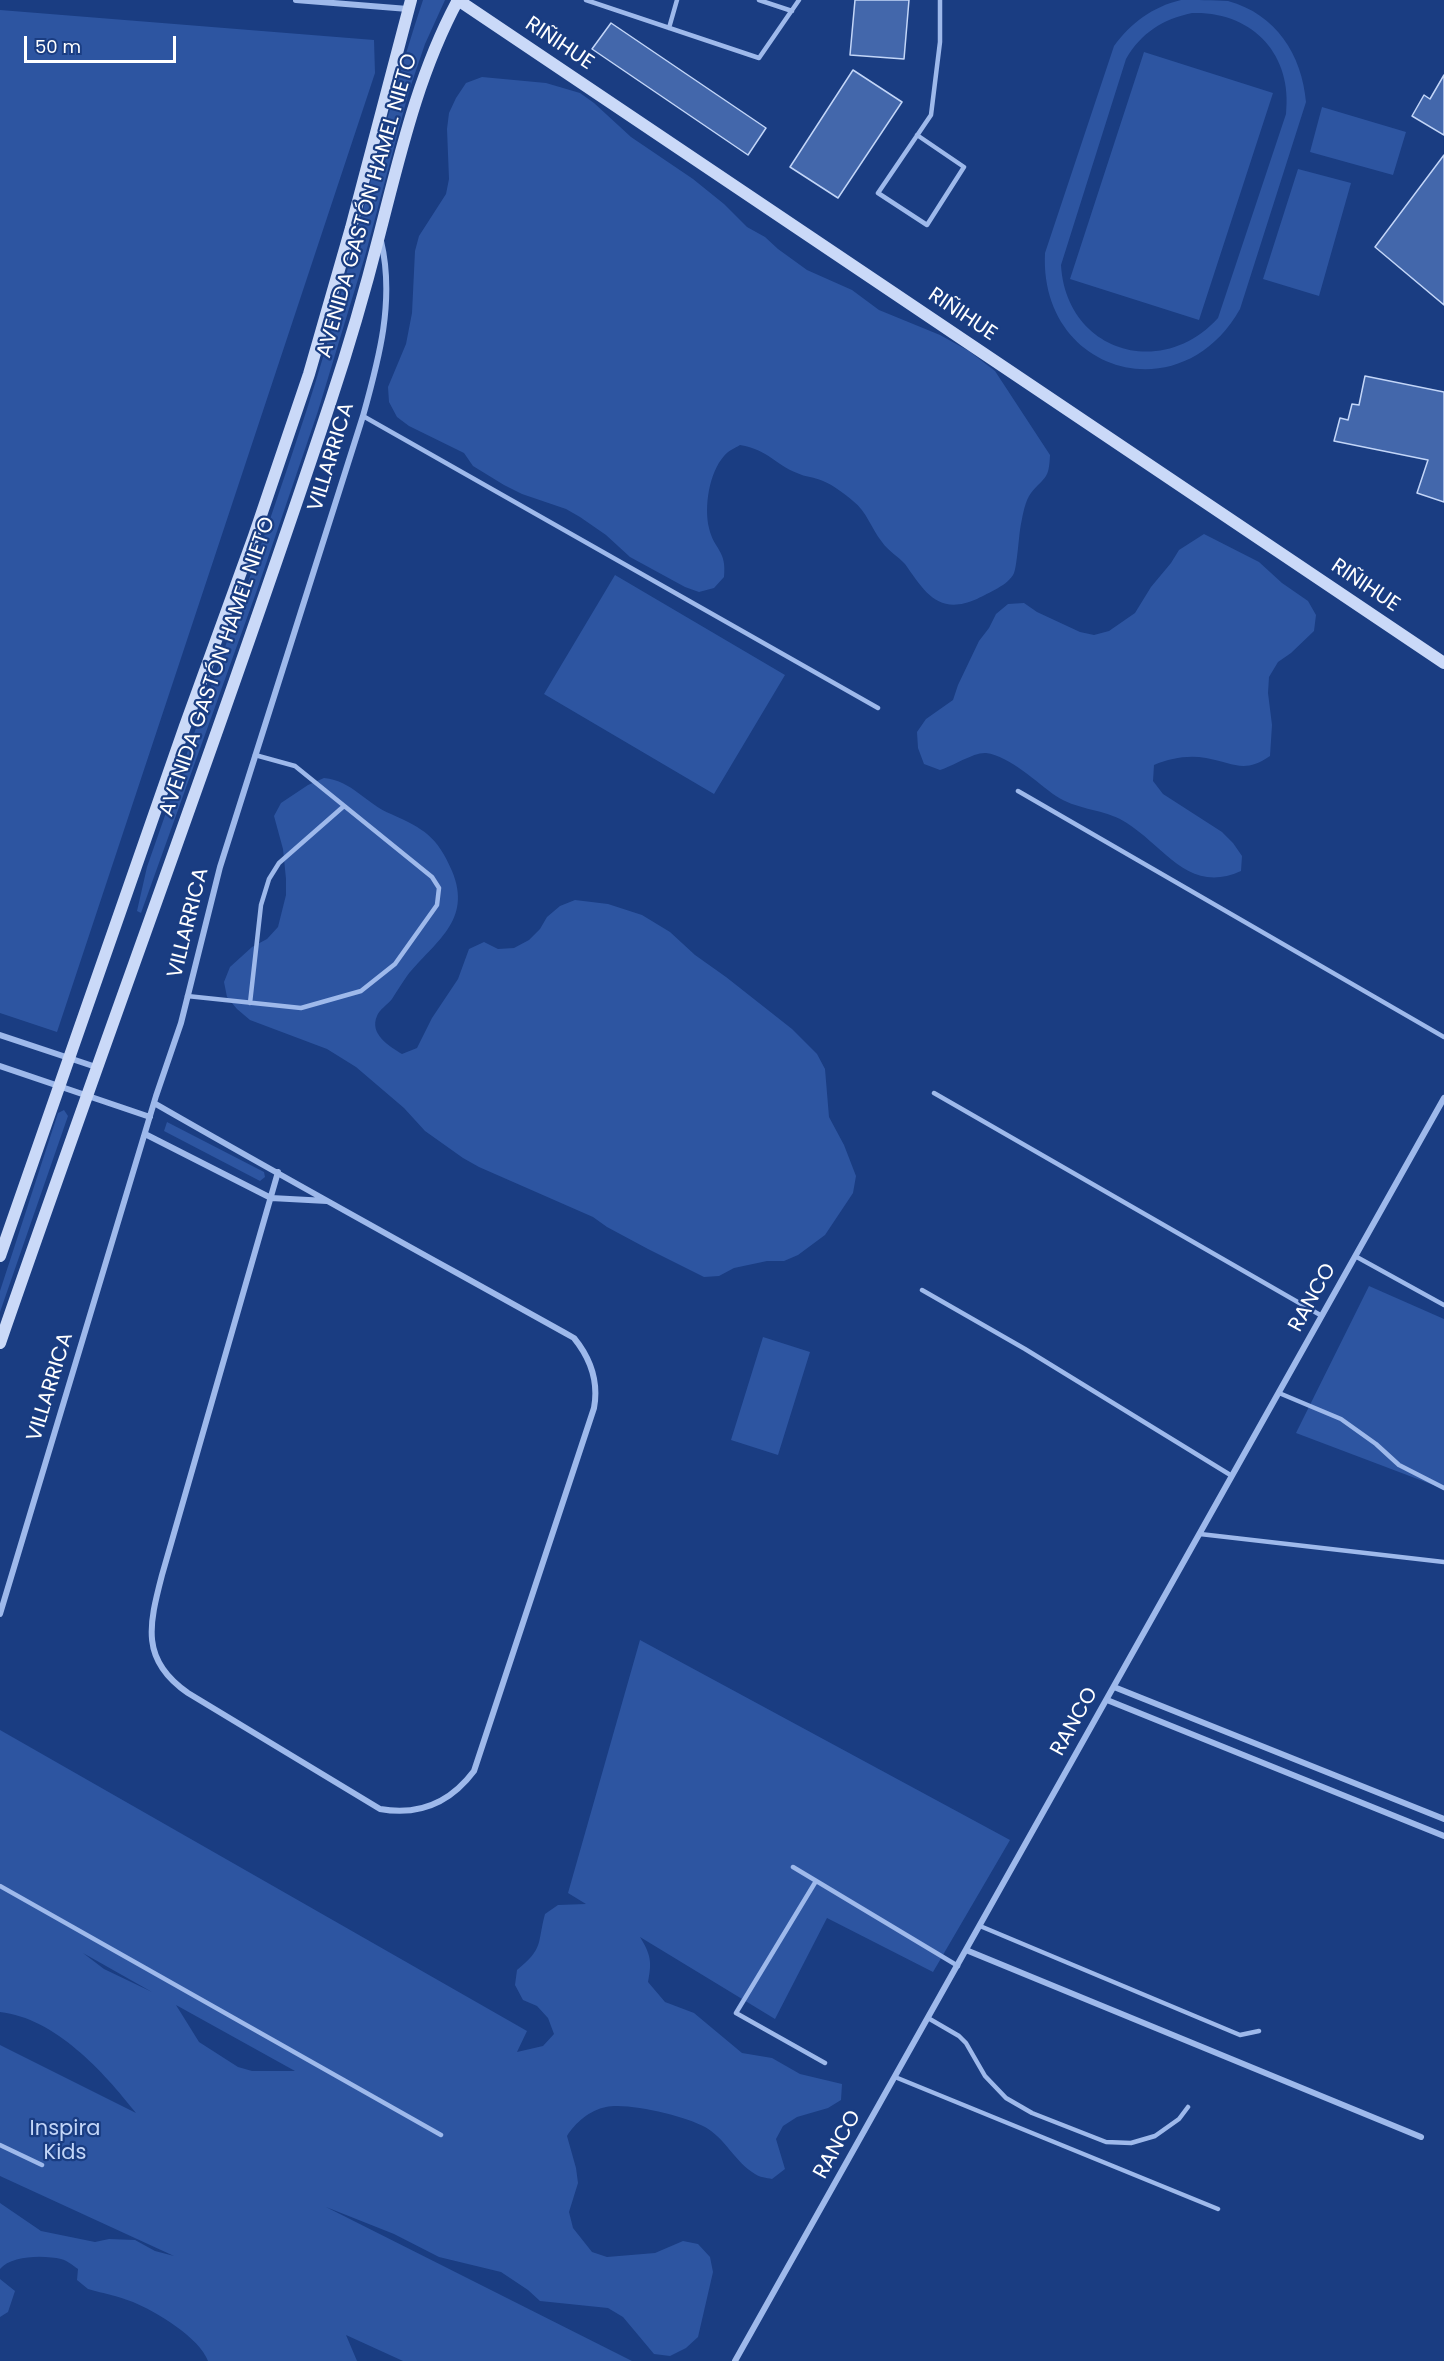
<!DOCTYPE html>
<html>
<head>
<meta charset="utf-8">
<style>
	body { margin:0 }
	#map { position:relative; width:1444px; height:2361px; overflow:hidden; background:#1a3d82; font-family:Poppins,sans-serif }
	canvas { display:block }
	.scale { position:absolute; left:24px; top:36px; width:152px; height:27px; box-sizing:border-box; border:3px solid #fff; border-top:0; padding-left:8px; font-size:18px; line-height:21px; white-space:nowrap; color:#fff; -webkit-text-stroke:4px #1a3d82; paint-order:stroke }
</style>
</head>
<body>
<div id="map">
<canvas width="1444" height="2361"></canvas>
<div class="scale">50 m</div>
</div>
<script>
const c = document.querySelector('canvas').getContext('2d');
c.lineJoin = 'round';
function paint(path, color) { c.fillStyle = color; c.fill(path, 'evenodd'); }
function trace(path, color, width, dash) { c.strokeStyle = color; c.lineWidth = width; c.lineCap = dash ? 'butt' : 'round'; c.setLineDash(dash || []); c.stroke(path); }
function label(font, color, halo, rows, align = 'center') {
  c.font = font + ' Poppins,sans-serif'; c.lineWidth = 4.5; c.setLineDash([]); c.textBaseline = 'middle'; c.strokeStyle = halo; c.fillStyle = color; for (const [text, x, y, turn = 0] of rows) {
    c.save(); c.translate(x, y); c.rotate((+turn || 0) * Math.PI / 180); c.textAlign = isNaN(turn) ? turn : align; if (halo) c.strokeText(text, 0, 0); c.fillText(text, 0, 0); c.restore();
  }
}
paint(new Path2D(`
	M 423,0 L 445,0 L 425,44 L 409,91 L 365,256 L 318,411 L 257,590 L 141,913 L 137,911 L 147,867 C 200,714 257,563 307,409 C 351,274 378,135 423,0 Z
	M 1181,0 C 1196,0 1214,0 1228,1 C 1276,14 1302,55 1306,102 L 1240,309 C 1181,414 1039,373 1045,253 L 1114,46 C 1131,23 1152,7 1181,0 ZM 1192,13 C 1252,11 1293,54 1286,114 L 1218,318 C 1161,381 1066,351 1061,265 L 1126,59 C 1141,33 1163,19 1192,13 Z
	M 0,10 L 374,40 L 375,73 L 57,1032 L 0,1013 Z
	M 1144,52 L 1273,93 L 1199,320 L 1070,279 Z
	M 482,77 L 546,83 L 580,93 L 594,103 L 631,137 L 693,179 L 724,204 L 747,227 L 765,237 L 778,249 L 807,270 L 852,290 L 879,310 L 940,335 L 969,351 L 995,371 L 1050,455 C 1049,480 1045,476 1031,493 C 1025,501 1023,514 1021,524 C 1019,533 1017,567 1014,573 C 1009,585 988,593 977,599 C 938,616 925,592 905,564 C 898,556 888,551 882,542 C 871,528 867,512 853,501 C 845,494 833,485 823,481 C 815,477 805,477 797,473 C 774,464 769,450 740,445 C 735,448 728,451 724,456 C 709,473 704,507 709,528 C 714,550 727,550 724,577 L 714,588 L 699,592 L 685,587 L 630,557 L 606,535 L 580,517 L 566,509 L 522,494 L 504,485 L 473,466 L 464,453 L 409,426 L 397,417 L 389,402 L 388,387 L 406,344 L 412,313 L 415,251 L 419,236 L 446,194 L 449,179 L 447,129 L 449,113 L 456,98 L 466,83 Z
	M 1322,107 L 1406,132 L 1393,175 L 1310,152 Z
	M 1298,169 L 1351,183 L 1319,296 L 1263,279 Z
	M 1204,534 L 1259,562 L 1282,583 L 1308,601 L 1316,615 L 1314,631 L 1291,653 L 1278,662 L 1269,677 L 1268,693 L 1272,725 L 1270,756 C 1244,774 1234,763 1206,758 C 1188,755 1171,758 1154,765 L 1153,781 L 1163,794 L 1222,832 L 1233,843 L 1242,856 L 1241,871 C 1186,896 1163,842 1120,819 C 1100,809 1075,809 1056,796 C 1037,783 1010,756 986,753 C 974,752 953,766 940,770 L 924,764 L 918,748 L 917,732 L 926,719 L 953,700 L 958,685 L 979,641 L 989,628 L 996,614 L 1008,604 L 1024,603 L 1037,612 L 1080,632 L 1094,635 L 1109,631 L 1135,613 L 1151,587 L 1171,563 L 1179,550 Z
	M 615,575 L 785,675 L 714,794 L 544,694 Z
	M 324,778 C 353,781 366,804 391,814 C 424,829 437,836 452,871 C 473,921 434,942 407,976 C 402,983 397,991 392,999 C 388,1004 379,1010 377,1016 C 369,1034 389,1046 402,1054 L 417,1048 L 432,1018 L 458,979 L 469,949 L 484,942 L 498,949 L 514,948 L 529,940 L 540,929 L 547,917 L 560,906 L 575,900 L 608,904 L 642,915 L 670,932 L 695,955 L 726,977 L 792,1029 L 817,1054 L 825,1069 L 829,1117 L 844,1145 L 856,1176 L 853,1193 L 825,1235 L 798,1255 L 784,1261 L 767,1261 L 734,1268 L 719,1276 L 704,1277 L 648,1249 L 607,1227 L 593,1217 L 479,1167 L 463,1158 L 425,1131 L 404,1108 L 356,1067 L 327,1049 L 250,1020 L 237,1009 L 227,997 L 224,982 L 230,967 L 252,947 L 267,939 L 278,927 L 286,895 L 286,879 L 283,849 L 274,816 L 281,803 L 308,785 Z
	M 64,1110 L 68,1116 L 0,1312 L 0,1291 L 58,1113 Z
	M 167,1122 L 264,1172 L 265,1177 L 260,1181 L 164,1131 Z
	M 1369,1286 L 1444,1319 L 1444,1489 L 1296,1433 Z
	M 763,1337 L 810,1352 L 778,1455 L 731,1440 Z
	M 640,1640 L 1010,1840 L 933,1972 L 827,1918 L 775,2019 L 640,1937 C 651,1955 652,1962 648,1982 L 665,2002 L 694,2013 L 742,2053 L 772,2058 L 800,2074 L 842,2084 L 841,2100 L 828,2108 L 797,2117 L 783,2126 L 776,2139 L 785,2169 L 772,2179 C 767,2178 759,2177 755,2174 C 735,2162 725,2138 705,2127 C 685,2116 628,2102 606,2107 C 590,2110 575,2123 567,2136 L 576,2168 L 578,2183 L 569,2212 L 573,2228 L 592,2252 L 607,2257 L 655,2253 L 683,2241 L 698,2244 L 710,2257 L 713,2272 L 698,2337 L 686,2348 L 670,2356 L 654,2354 L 623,2317 L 608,2308 L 540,2301 L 528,2290 L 501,2272 L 439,2257 L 394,2234 L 326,2207 L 632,2361 L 403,2361 L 346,2335 L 357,2361 L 208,2361 C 200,2338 155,2311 133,2302 C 118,2296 102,2293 88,2289 L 77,2280 L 78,2269 C 72,2265 68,2261 61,2259 C 45,2255 11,2255 0,2269 L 0,2203 L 41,2231 L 95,2242 L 109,2239 L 135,2240 L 155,2251 L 174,2256 L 0,2176 L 0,2045 L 136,2113 C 104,2072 55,2018 0,2012 L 0,1730 L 527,2031 L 517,2052 L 543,2046 L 554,2034 L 548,2018 L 537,2006 L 523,2000 L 515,1985 L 517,1970 C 544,1948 537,1944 545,1914 L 558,1905 L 586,1904 L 568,1893 ZM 83,1953 L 152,1992 L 104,1969 ZM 176,2005 L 295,2071 L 252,2071 L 238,2067 L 199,2042 Z
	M 0,2279 L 15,2291 L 8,2312 L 0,2317 Z`), '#2d55a1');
const building = new Path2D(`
	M 855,0 L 909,0 L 904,59 L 850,55 Z
	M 611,23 L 766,128 L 748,155 L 592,49 Z
	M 853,70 L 902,102 L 838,198 L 790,167 Z
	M 1444,75 L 1444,135 L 1412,116 L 1424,95 L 1430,99 Z
	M 1444,155 L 1444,305 L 1375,247 Z
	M 1365,376 L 1444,392 L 1444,502 L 1417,493 L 1428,460 L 1334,441 L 1340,418 L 1348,420 L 1352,404 L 1359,405 Z`);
paint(building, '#4367ab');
trace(building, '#c3d6f8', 1.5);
trace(new Path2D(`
	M 586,0 L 759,58 L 799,0
	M 759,0 L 792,11
	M 669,28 L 677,0
	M 917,135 L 964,167 L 927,225 L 878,193 L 931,115 L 940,42 L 940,0
	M 363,416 L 878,708
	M 1018,791 L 1444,1037
	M 187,996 L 301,1008 L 361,991 L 395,964 L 437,905 L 439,888 L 432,877 L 295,766 L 255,755
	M 250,1003 L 261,905 L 269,879 L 279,863 L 344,806
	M 934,1093 L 1322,1316
	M 1355,1256 L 1444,1305
	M 922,1290 L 1025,1349 L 1232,1476
	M 1279,1393 L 1341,1419 L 1376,1444 L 1399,1465 L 1444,1488
	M 1200,1534 L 1444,1562
	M 793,1867 L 958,1966
	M 816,1881 L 736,2013 L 825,2063
	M 0,1886 L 441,2135
	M 980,1926 L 1240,2035 L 1259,2031
	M 928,2018 L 959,2036 L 966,2043 L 985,2076 L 1006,2098 L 1032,2113 L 1106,2142 L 1131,2143 L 1155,2136 L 1179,2119 L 1188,2107
	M 895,2077 L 1218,2209
	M 0,2145 L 42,2165`), '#9eb9eb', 4.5);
trace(new Path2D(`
	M 296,0 L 408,9
	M 0,1035 L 96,1067
	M 0,1066 L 150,1117
	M 154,1103 C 293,1183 434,1260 574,1338 C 591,1359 599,1381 594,1408 L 474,1771 C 450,1803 419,1816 380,1809 L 188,1693 C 140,1660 149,1625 162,1575 L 278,1172
	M 145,1134 L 271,1198 L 327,1201
	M 0,1614 L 156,1096 L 181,1023 L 220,867 L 363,416 C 379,359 395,300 381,241
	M 1114,1687 L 1444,1819
	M 1107,1700 L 1444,1836
	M 966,1950 L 1421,2137
	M 735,2361 L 1444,1098`), '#9eb9eb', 6);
trace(new Path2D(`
	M 458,0 L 1444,663
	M 0,1256 L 185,726 L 254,536 L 309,374 L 351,228 L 411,0
	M 0,1343 C 109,1028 226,716 331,400 C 349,346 365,291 379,236 C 400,155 418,74 458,0`), '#cad9f8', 12);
label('21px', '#fff', '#1a3d82', [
	["RIÑIHUE",559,44,34],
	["AVENIDA GASTÓN HAMEL NIETO",368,206,-74],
	["RIÑIHUE",962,315,34],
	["VILLARRICA",332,457,-73],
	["RIÑIHUE",1365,586,34],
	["AVENIDA GASTÓN HAMEL NIETO",218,667,-71],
	["VILLARRICA",189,923,-76],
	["RANCO",1313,1298,-61],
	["VILLARRICA",51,1387,-73],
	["RANCO",1075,1722,-61],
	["RANCO",838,2145,-61]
]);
label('21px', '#c3d6f8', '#1a3d82', [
	["Inspira",65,2130],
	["Kids",65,2154]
]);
</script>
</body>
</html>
